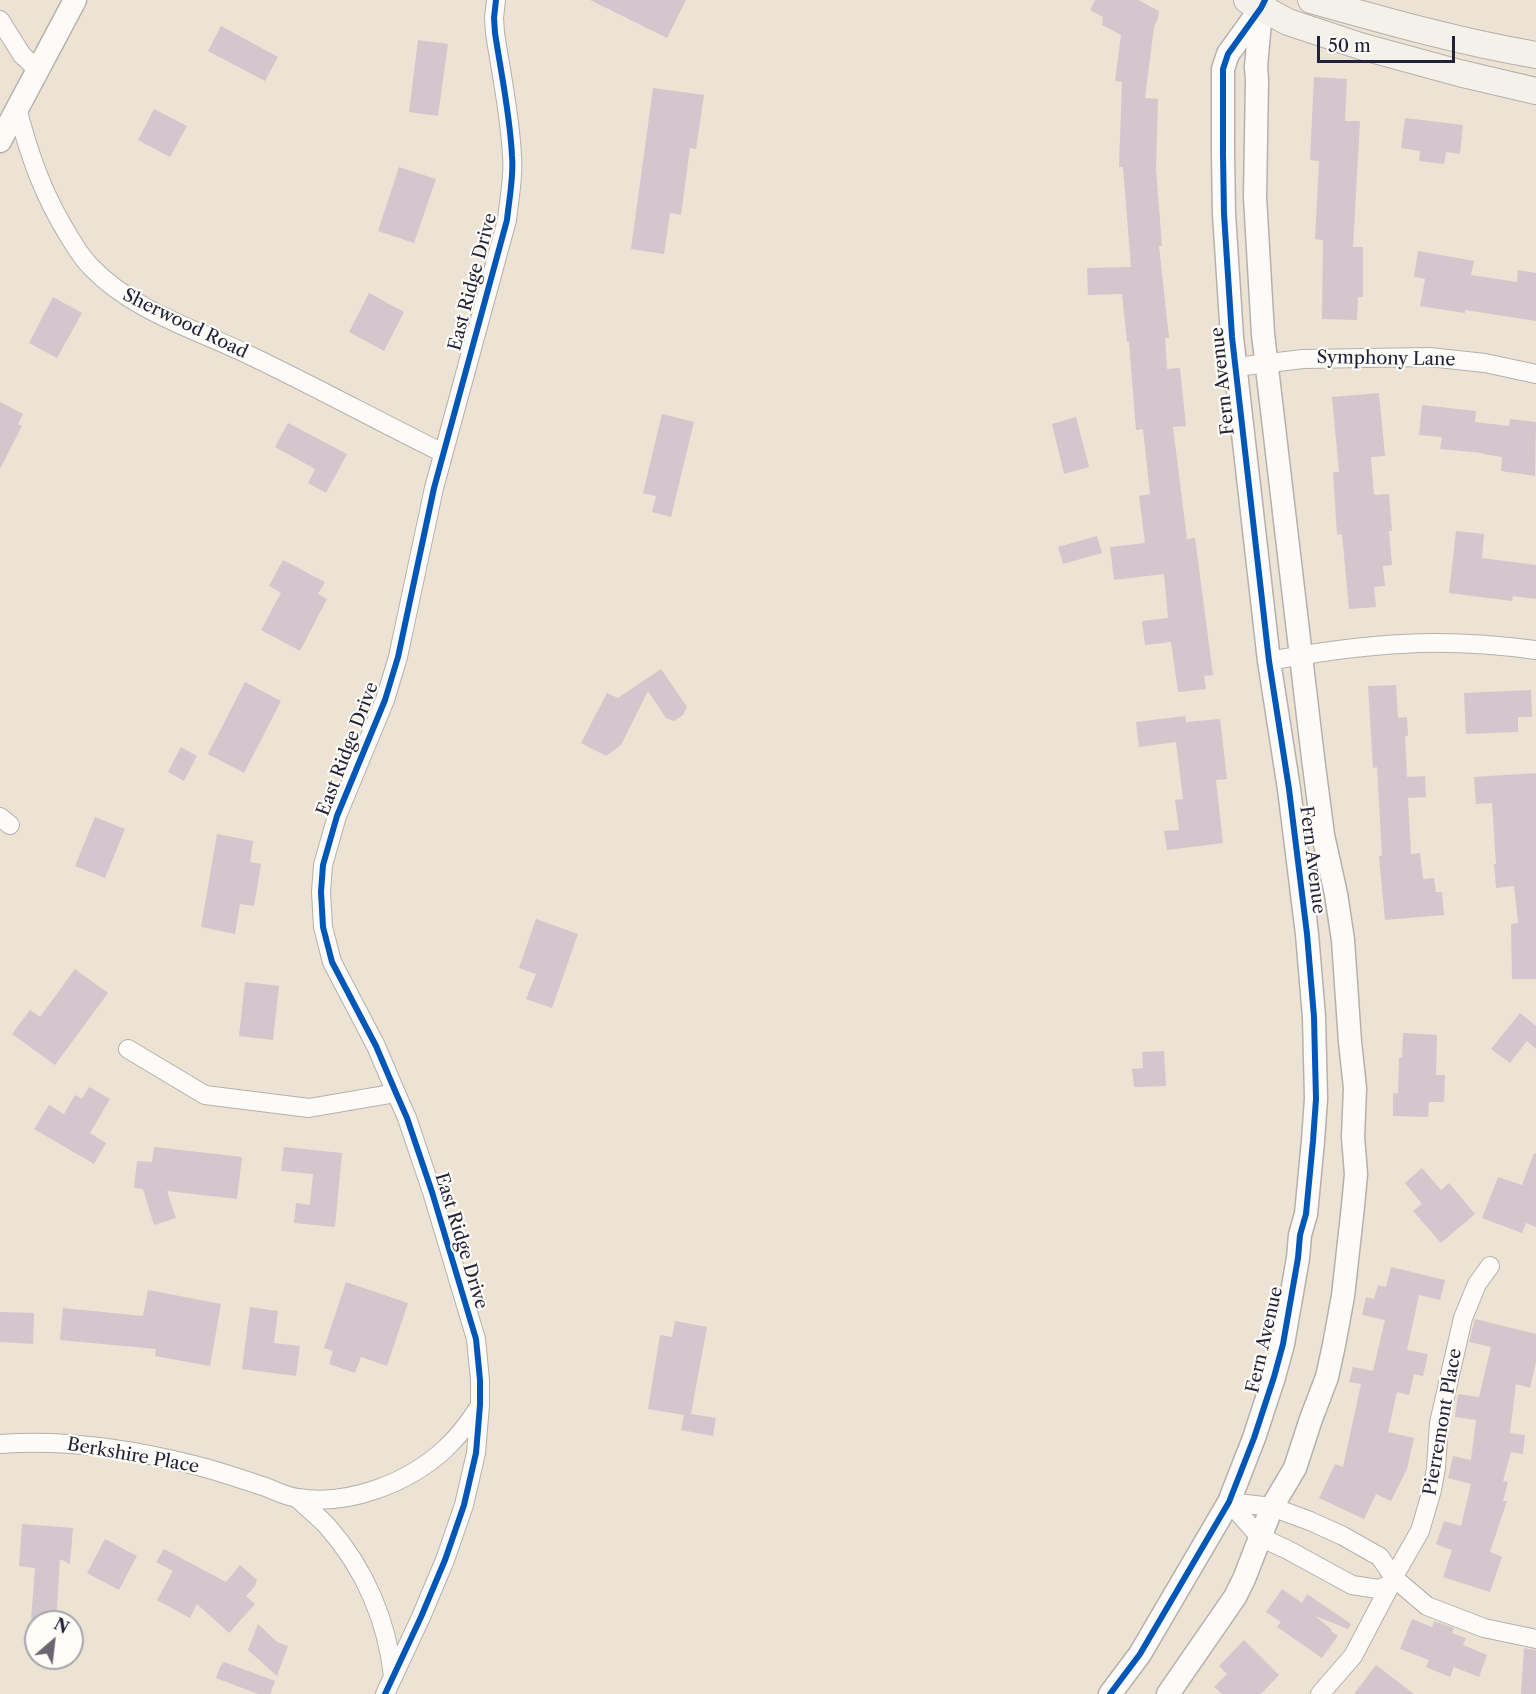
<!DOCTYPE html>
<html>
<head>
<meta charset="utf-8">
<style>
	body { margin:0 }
	#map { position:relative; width:1536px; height:1694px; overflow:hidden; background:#ece3d5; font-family:"Libre Caslon Text",serif }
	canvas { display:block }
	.north { position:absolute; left:24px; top:1610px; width:60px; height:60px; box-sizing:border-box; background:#fdfcf7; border:2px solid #a5a5ac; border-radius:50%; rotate:28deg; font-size:16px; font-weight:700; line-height:24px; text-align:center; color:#22223b }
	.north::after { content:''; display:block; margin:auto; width:21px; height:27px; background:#696671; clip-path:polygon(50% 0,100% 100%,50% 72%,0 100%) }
	.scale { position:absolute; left:1317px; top:36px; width:138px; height:27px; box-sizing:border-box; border:3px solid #22223b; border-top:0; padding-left:8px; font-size:18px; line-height:21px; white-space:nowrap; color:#22223b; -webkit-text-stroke:4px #fdfcf7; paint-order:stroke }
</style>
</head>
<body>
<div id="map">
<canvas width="1536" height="1694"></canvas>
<div class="north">N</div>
<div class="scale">50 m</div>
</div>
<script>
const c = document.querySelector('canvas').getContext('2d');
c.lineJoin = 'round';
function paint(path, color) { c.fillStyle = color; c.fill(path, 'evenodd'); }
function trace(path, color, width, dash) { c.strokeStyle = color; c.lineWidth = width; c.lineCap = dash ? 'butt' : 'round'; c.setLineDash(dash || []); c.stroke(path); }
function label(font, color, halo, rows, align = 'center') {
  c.font = font + ' "Libre Caslon Text",serif'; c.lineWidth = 4.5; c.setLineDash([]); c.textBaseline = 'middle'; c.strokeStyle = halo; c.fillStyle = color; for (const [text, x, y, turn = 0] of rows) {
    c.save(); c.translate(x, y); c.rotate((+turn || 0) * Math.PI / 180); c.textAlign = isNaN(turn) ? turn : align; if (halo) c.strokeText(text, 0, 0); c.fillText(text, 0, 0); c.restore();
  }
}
paint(new Path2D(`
	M 590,0 L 686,0 L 667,38 Z
	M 1095,0 L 1138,0 L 1159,11 L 1158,18 L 1154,27 L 1145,98 L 1158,99 L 1156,169 L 1162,246 L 1159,246 L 1169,338 L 1165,338 L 1167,369 L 1180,368 L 1186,426 L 1173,427 L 1187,539 L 1195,538 L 1213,675 L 1204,676 L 1206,689 L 1178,692 L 1171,642 L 1145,645 L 1142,621 L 1168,618 L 1164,574 L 1114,580 L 1110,547 L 1145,543 L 1139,496 L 1150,494 L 1143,429 L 1136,430 L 1129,342 L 1127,342 L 1122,294 L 1088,295 L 1087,268 L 1131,267 L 1123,167 L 1119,167 L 1122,82 L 1115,81 L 1121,35 L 1102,25 L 1103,17 L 1090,10 Z
	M 221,26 L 278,57 L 265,81 L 208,51 Z
	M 418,40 L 448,44 L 438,116 L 409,112 Z
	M 1314,77 L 1347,79 L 1345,121 L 1360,121 L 1353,247 L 1363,247 L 1363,297 L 1358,297 L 1357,320 L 1322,319 L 1323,240 L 1315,239 L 1319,161 L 1310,160 Z
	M 653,88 L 704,95 L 696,149 L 690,148 L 681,215 L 670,213 L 664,254 L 631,249 Z
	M 154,109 L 187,126 L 170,157 L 138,140 Z
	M 1405,118 L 1463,125 L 1460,154 L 1446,152 L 1444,164 L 1419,161 L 1420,151 L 1401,148 Z
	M 399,167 L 436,179 L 414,243 L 378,231 Z
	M 1418,251 L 1474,261 L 1471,275 L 1517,282 L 1518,270 L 1536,273 L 1536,321 L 1465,310 L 1465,313 L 1420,306 L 1425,279 L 1414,277 Z
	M 369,293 L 404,312 L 384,351 L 349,332 Z
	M 53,297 L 82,313 L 57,358 L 29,343 Z
	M 1379,393 L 1385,456 L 1371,457 L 1374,495 L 1389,494 L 1392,531 L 1389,531 L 1392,565 L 1383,566 L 1385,586 L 1374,587 L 1376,607 L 1349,609 L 1342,534 L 1337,535 L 1333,472 L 1339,472 L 1332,397 Z
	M 0,402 L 23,414 L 18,424 L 22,426 L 0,469 Z
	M 1422,405 L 1476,411 L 1475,422 L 1509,426 L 1510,419 L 1536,422 L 1535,476 L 1501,471 L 1502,457 L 1483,454 L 1483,453 L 1440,449 L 1442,437 L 1419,435 Z
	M 662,414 L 694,422 L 671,517 L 652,512 L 656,496 L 643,493 Z
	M 1076,417 L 1089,467 L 1064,474 L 1052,424 Z
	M 288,423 L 347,454 L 326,493 L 308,483 L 315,469 L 275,447 Z
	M 1456,531 L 1484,534 L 1482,558 L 1536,565 L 1536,599 L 1513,596 L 1512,601 L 1449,593 Z
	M 1097,536 L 1102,553 L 1063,564 L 1058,547 Z
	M 283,560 L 325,582 L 318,594 L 327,599 L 300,651 L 261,630 L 281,593 L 269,586 Z
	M 661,669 L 687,707 L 683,715 L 674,721 L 666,718 L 648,691 L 621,745 L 606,756 L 581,743 L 607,693 L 618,698 Z
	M 245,682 L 281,701 L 244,773 L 208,754 Z
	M 1396,685 L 1398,718 L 1407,717 L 1408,736 L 1405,736 L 1407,777 L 1425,776 L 1426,797 L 1408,798 L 1411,854 L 1420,853 L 1423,879 L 1434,878 L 1436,892 L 1442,892 L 1444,915 L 1385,920 L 1379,856 L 1382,856 L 1377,767 L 1373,768 L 1368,686 Z
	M 1531,690 L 1532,717 L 1518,717 L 1518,732 L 1466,734 L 1464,693 Z
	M 1185,716 L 1186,722 L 1220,719 L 1227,779 L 1216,780 L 1223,843 L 1167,850 L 1164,831 L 1179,830 L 1175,800 L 1183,799 L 1176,742 L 1139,747 L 1136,722 Z
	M 181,747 L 197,756 L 184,781 L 168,772 Z
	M 1536,773 L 1536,979 L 1512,979 L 1511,924 L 1518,923 L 1514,886 L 1496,888 L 1494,864 L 1496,864 L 1492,803 L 1476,804 L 1474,777 Z
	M 95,817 L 125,829 L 105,878 L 75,866 Z
	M 217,834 L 253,841 L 250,862 L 261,864 L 254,906 L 240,904 L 235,934 L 201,927 Z
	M 536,919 L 578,934 L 552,1008 L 526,999 L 536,974 L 519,968 Z
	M 75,969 L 108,993 L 55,1065 L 12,1034 L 30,1010 L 40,1017 Z
	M 245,982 L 279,986 L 273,1040 L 239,1036 Z
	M 1520,1013 L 1536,1026 L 1536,1049 L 1527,1041 L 1510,1063 L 1491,1049 Z
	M 1403,1033 L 1437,1035 L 1436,1075 L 1445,1075 L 1444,1102 L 1429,1102 L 1428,1117 L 1393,1116 L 1393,1093 L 1398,1094 L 1399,1058 L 1402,1057 Z
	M 1164,1051 L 1166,1086 L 1134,1087 L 1132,1069 L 1143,1068 L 1142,1052 Z
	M 89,1087 L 110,1099 L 90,1133 L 106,1143 L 94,1164 L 34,1129 L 49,1105 L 64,1114 L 75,1095 L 82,1099 Z
	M 154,1147 L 242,1157 L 237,1199 L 167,1191 L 176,1218 L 154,1225 L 143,1189 L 134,1188 L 137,1161 L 152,1162 Z
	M 284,1147 L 342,1153 L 335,1227 L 294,1223 L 296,1203 L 310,1205 L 313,1174 L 281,1171 Z
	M 1534,1153 L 1536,1154 L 1536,1227 L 1526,1223 L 1522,1233 L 1482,1218 L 1498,1177 L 1522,1185 Z
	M 1422,1168 L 1441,1190 L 1449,1183 L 1475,1214 L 1441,1243 L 1413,1211 L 1422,1204 L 1405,1183 Z
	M 1391,1267 L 1445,1280 L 1440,1300 L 1419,1295 L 1407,1350 L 1428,1354 L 1423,1376 L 1414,1374 L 1409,1395 L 1397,1392 L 1388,1432 L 1414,1438 L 1407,1469 L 1391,1501 L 1376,1494 L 1364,1519 L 1319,1498 L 1335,1464 L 1343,1467 L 1361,1384 L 1349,1382 L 1353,1367 L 1373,1371 L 1385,1320 L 1362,1315 L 1366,1297 L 1374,1299 L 1378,1285 L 1386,1287 Z
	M 346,1282 L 408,1303 L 387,1366 L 361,1357 L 355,1373 L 329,1364 L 333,1351 L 324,1348 Z
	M 148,1290 L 221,1304 L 210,1366 L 155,1356 L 156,1349 L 60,1340 L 63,1308 L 143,1316 Z
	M 250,1307 L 278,1311 L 274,1343 L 300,1346 L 296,1376 L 242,1369 Z
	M 0,1312 L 34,1313 L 33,1344 L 0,1342 Z
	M 1475,1319 L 1536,1334 L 1536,1362 L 1530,1388 L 1516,1384 L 1510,1433 L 1525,1435 L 1523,1454 L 1511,1452 L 1503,1481 L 1508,1482 L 1503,1501 L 1507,1501 L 1490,1552 L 1502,1557 L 1490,1592 L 1443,1577 L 1452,1550 L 1436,1544 L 1444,1521 L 1461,1526 L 1471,1484 L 1448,1478 L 1453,1456 L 1471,1460 L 1476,1420 L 1455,1417 L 1458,1394 L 1479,1397 L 1491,1347 L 1469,1342 Z
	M 675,1321 L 707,1327 L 691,1414 L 716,1418 L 713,1436 L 681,1430 L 684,1415 L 648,1409 L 660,1335 L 672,1337 Z
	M 22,1524 L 73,1528 L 70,1564 L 60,1559 L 56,1622 L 31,1620 L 35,1568 L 19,1566 Z
	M 105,1539 L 137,1556 L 119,1590 L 87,1573 Z
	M 164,1549 L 226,1582 L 240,1565 L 257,1580 L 255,1586 L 246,1596 L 255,1604 L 229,1633 L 197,1604 L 190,1618 L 157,1600 L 173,1571 L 156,1562 Z
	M 1282,1589 L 1302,1603 L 1307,1594 L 1351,1624 L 1348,1629 L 1315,1616 L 1332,1630 L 1331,1631 L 1338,1636 L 1322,1658 L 1277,1627 L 1281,1622 L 1266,1612 Z
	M 1412,1619 L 1432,1627 L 1434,1621 L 1454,1628 L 1452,1633 L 1466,1638 L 1463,1645 L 1487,1655 L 1479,1677 L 1454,1667 L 1450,1677 L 1426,1667 L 1429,1660 L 1400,1649 Z
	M 258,1624 L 277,1642 L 288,1646 L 277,1676 L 248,1650 Z
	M 1244,1640 L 1279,1675 L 1261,1694 L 1222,1694 L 1214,1687 L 1227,1674 L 1219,1666 Z
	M 1524,1648 L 1536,1650 L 1536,1694 L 1521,1694 Z
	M 224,1662 L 275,1681 L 270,1694 L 258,1694 L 216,1678 L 220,1667 Z
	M 1376,1665 L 1414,1694 L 1354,1694 Z`), '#d3c6cc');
const minor = new Path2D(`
	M 0,20 L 22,55 L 38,70
	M 17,108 C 30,157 43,195 70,238 C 76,248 83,259 91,267 C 133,311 195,329 249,355 C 314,386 378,421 443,453
	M 1236,367 L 1303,359 L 1429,357 L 1485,363 L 1536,374
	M 1269,661 C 1313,653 1357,646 1402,644 C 1447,641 1491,644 1536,650
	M 0,817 L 10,825
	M 128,1049 L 205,1095 L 309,1108 L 396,1093
	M 0,1444 C 65,1439 131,1449 194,1465 C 219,1471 244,1480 268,1488 C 278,1492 288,1497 298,1498 C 349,1506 408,1483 445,1449 C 458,1437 470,1421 479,1407
	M 297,1498 C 307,1508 319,1517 328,1527 C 365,1569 387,1621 393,1676
	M 1229,1502 L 1260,1537 L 1288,1550 L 1352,1585 L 1378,1589 L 1389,1585 L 1420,1531 L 1432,1490 L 1436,1468 L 1439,1423 L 1463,1318 L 1477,1284 L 1490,1266
	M 1229,1502 L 1272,1507 L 1310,1521 L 1343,1536 L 1380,1557 L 1394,1578 L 1427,1606 L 1484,1628 L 1536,1639
	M 385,1694 L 421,1617 L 445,1560 L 464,1505 L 476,1453 L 480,1405 L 480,1380 L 476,1339 L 432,1192 L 407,1118 L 396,1093 L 376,1046 L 332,962 L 323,927 L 321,892 L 323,865 L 337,816 L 385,700 L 398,657 L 434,488 L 507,220 C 509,199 514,177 512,156 C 510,114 501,73 495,33 L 494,18 L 496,0
	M 1320,1694 L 1353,1656 L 1393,1580`);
const tertiary = new Path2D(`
	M 0,141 L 75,0
	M 1110,1694 L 1140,1654 L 1229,1502 L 1254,1438 L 1274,1377 L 1283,1344 L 1298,1258 L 1300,1235 L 1306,1214 L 1313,1141 L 1316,1099 L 1314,1017 L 1307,934 L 1289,789 L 1269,661 L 1232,337 L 1224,214 L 1223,154 L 1223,69 L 1228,54 L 1261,8 L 1265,0
	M 1168,1694 L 1235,1597 L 1244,1579 L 1272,1507 L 1295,1468 L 1311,1419 L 1327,1377 L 1334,1345 L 1343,1296 L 1353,1206 L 1356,1174 L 1353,1137 L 1355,1088 L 1350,1042 L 1343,940 L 1336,894 L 1323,835 L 1313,758 L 1263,334 L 1255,197 L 1257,80 L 1256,67 L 1261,10`);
const secondary = new Path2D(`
	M 1247,0 L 1288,22 L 1360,46 L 1459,73 L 1536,91
	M 1311,0 C 1386,21 1460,42 1536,55`);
trace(minor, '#b6b0aa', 20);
trace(tertiary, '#b6b0aa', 25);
trace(secondary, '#b6b0aa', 28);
trace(minor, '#fcfbf9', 18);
trace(tertiary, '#fcfbf9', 22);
trace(secondary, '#f4f1ea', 26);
trace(new Path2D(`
	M 385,1694 L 421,1617 L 445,1560 L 464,1505 L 476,1453 L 480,1405 L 480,1380 L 476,1339 L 432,1192 L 407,1118 L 396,1093 L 376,1046 L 332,962 L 323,927 L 321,892 L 323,865 L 337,816 L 385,700 L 398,657 L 434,488 L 507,220 C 509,199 514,177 512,156 C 510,114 501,73 495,33 L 494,18 L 496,0
	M 1110,1694 L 1140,1654 L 1229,1502 L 1254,1438 L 1274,1377 L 1283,1344 L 1298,1258 L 1300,1235 L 1306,1214 L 1313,1141 L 1316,1099 L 1314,1017 L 1307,934 L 1289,789 L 1269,661 L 1232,337 L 1224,214 L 1223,154 L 1223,69 L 1228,54 L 1261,8 L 1265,0`), '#0057b8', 6);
label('18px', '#22223b', '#fdfcf7', [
	["East Ridge Drive",473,282,-75],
	["Sherwood Road",185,324,26],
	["Symphony Lane",1386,359,1],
	["Fern Avenue",1223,381,-96],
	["East Ridge Drive",348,749,-69],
	["Fern Avenue",1312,860,83],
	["East Ridge Drive",461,1241,73],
	["Fern Avenue",1265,1340,-77],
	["Pierremont Place",1443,1422,-80],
	["Berkshire Place",133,1456,10]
]);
</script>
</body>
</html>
